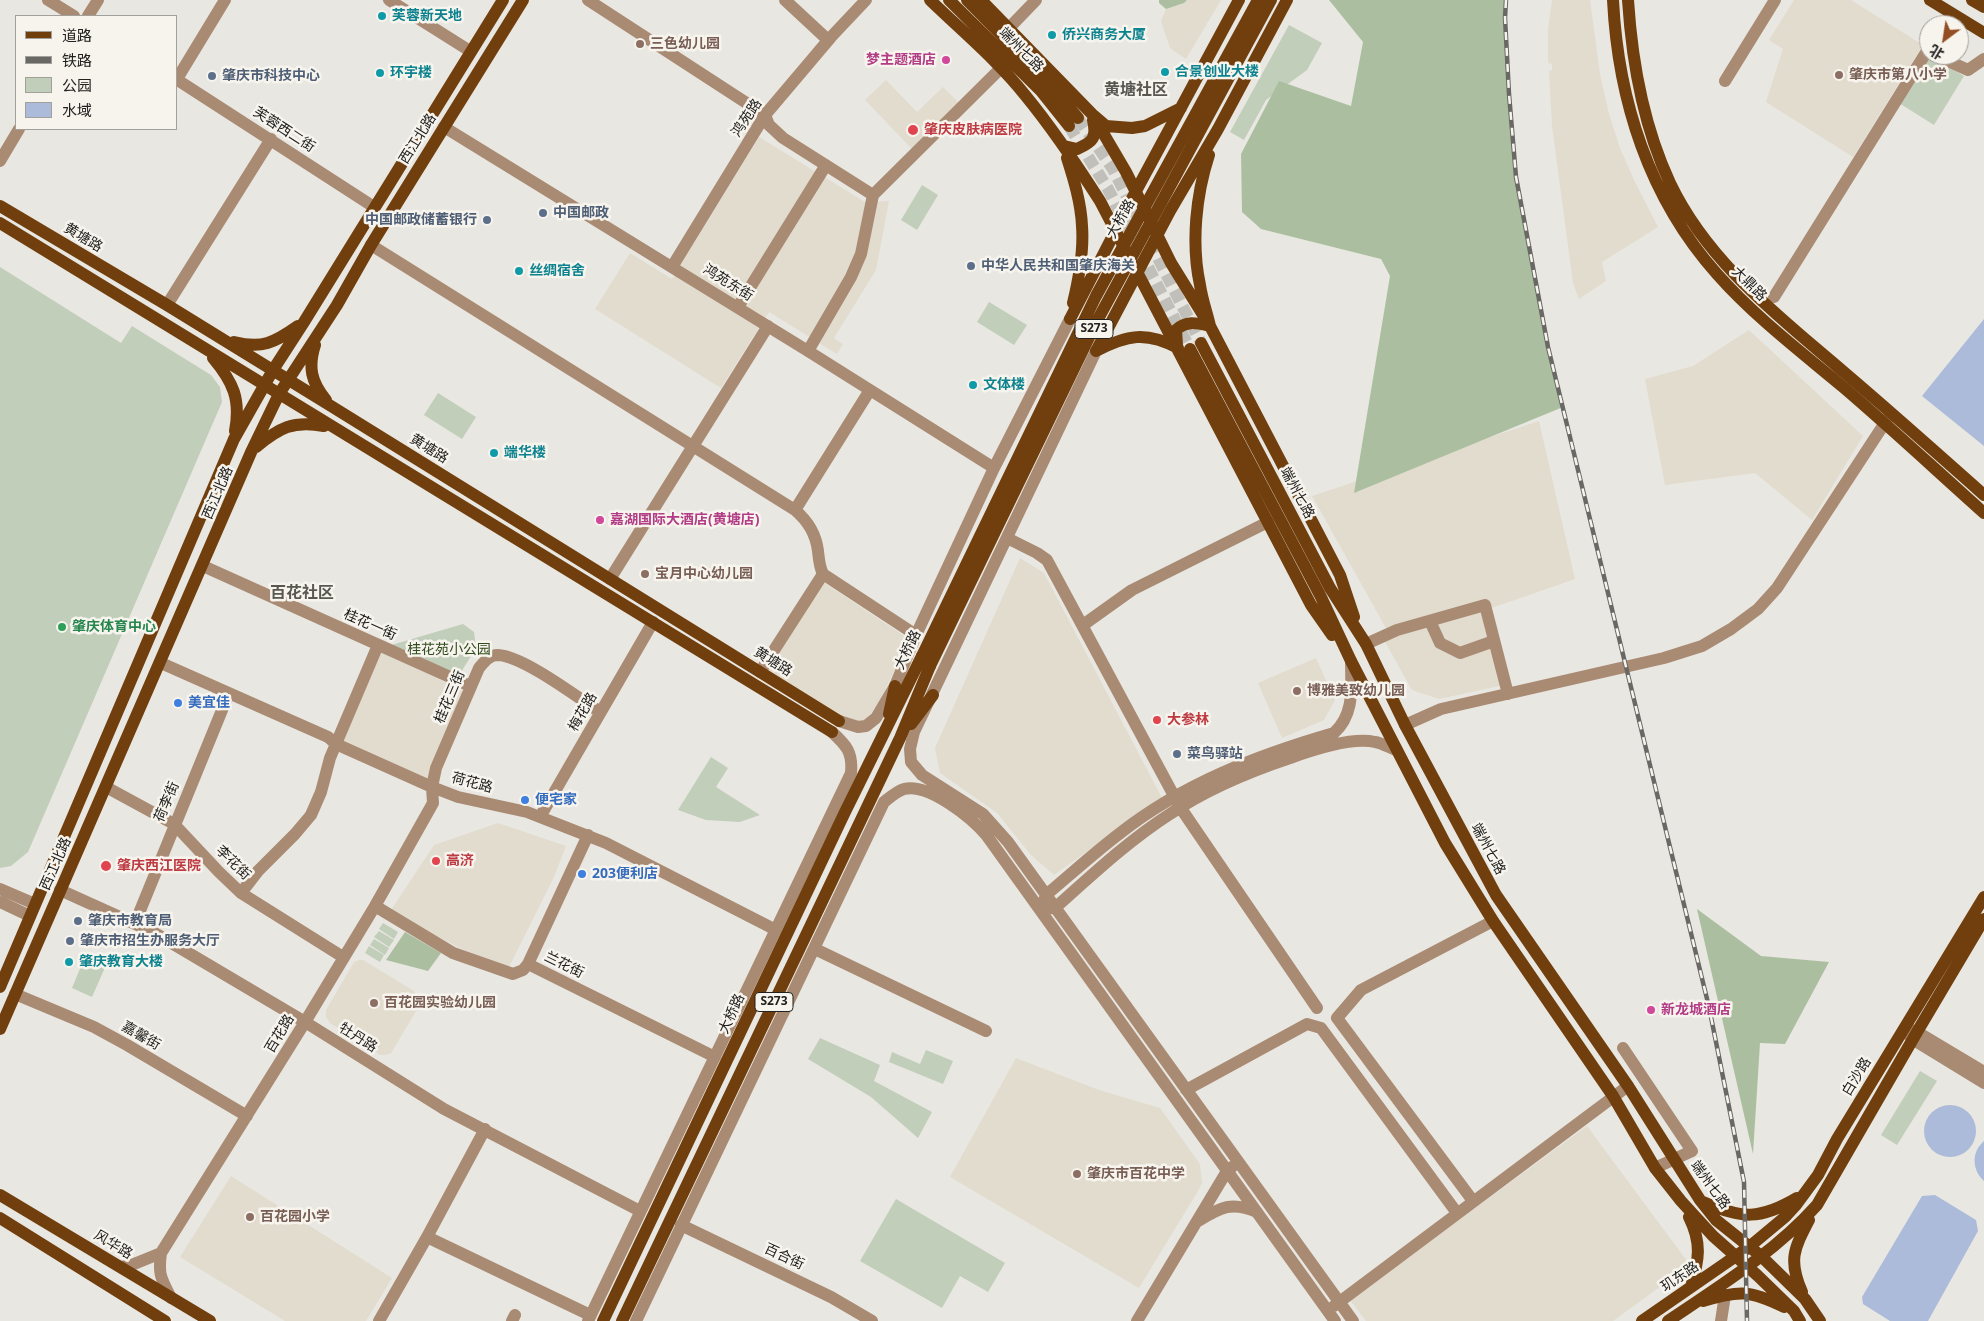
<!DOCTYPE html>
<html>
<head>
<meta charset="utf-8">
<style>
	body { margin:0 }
	#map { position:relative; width:1984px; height:1321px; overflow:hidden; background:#e9e7e1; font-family:"Noto Sans","Noto Sans SC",sans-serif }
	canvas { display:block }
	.legend { position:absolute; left:15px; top:15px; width:162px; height:115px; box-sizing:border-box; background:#f7f4ee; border:1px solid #a2a09b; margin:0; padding:6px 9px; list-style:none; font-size:15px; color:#22211f }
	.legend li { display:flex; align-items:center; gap:10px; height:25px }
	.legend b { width:25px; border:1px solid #a2a09b }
	.north { position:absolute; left:1919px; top:15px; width:50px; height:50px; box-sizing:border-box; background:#f7f4ee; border:1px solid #a2a09b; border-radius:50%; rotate:211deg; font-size:14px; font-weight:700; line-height:20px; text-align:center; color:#22211f }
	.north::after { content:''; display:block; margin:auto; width:18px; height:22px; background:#934e24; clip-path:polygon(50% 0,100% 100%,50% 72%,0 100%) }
</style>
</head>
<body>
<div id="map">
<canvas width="1984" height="1321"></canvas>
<ul class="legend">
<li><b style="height:6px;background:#713f0d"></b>道路</li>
<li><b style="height:6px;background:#6a6865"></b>铁路</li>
<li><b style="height:14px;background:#c1ceba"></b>公园</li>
<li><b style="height:14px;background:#acbbda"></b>水域</li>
</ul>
<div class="north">北</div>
</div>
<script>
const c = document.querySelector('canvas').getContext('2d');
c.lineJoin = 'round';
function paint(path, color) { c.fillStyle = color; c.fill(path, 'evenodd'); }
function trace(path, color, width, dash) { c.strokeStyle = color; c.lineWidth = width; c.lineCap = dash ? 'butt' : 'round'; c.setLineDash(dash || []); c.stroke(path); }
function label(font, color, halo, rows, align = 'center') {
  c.font = font + ' "Noto Sans","Noto Sans SC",sans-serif'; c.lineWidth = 5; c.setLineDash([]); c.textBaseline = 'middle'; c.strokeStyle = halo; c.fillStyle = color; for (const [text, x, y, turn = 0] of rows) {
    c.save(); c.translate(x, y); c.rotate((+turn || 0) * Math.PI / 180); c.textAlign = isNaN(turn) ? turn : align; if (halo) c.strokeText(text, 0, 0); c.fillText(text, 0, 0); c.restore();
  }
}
paint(new Path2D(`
	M 1187,0 L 1221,0 L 1186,59 L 1170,48 L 1161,21 L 1166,9 L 1183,3 Z
	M 1552,0 L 1590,0 L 1600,74 L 1609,114 L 1620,148 L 1634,180 L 1658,227 L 1602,262 L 1606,281 L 1579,299 L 1573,283 L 1552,126 L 1549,71 L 1552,70 L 1552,64 L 1548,63 L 1548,30 Z
	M 1794,0 L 1851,0 L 1923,45 L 1853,157 L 1766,102 L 1783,49 L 1769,40 Z
	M 886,80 L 917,112 L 943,87 L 959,103 L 912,149 L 865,100 Z
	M 759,137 L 865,202 L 889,201 L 876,270 L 834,338 L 843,344 L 837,354 L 769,312 L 721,388 L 595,309 L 630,253 L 672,279 Z
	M 1749,330 L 1863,436 L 1812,520 L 1755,473 L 1665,485 L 1645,379 L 1693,366 Z
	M 1539,421 L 1575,579 L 1483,611 L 1489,638 L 1461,650 L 1442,640 L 1431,616 L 1387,630 L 1312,496 Z
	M 1020,558 L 1044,573 L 1162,798 L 1054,875 L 1031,855 L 997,813 L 940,773 L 935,748 Z
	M 823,582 L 909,639 L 881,699 L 869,716 L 861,722 L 848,724 L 763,675 Z
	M 1426,626 L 1460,653 L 1491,643 L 1504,685 L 1439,699 L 1412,690 L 1384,640 Z
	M 380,649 L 464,692 L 427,780 L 341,740 Z
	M 1316,658 L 1335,700 L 1324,720 L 1282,738 L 1258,683 Z
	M 498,823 L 566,846 L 554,877 L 507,971 L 417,927 L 391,910 L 434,845 Z
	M 359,960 L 363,960 L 414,991 L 419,999 L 418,1008 L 391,1053 L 386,1055 L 380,1055 L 330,1023 L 326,1017 L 326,1010 L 354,962 Z
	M 1016,1058 L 1099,1090 L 1160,1108 L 1200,1164 L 1202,1183 L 1198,1191 L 1139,1288 L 950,1177 Z
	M 1587,1126 L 1690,1265 L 1613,1321 L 1366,1321 L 1350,1300 Z
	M 231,1176 L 392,1278 L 366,1321 L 285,1321 L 180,1257 Z`), '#e2dccf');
paint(new Path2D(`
	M 1289,25 L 1322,43 L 1307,70 L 1266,100 L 1244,140 L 1230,132 Z
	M 1930,55 L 1964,76 L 1934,125 L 1899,103 Z
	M 922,185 L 938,195 L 917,230 L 901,220 Z
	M 0,267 L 121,343 L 132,326 L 211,375 L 220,387 L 222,402 L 28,852 L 11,866 L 0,868 Z
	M 989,302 L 1027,325 L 1014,345 L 977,322 Z
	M 438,393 L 476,417 L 462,439 L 424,415 Z
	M 463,624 L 474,632 L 476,648 L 458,677 L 388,646 Z
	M 711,757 L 728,768 L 716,787 L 760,815 L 740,822 L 706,820 L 678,810 Z
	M 383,923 L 398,932 L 394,939 L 379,929 Z
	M 379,931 L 394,940 L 389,947 L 374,937 Z
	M 374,939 L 389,948 L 385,955 L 370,945 Z
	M 369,946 L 384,955 L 380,962 L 365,953 Z
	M 86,954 L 107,963 L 92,997 L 72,988 Z
	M 820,1038 L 880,1065 L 874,1081 L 932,1112 L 918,1138 L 871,1097 L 808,1059 Z
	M 926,1050 L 953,1061 L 943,1084 L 889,1062 L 892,1052 L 920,1064 Z
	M 1920,1071 L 1937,1081 L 1897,1145 L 1881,1135 Z
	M 896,1199 L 1005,1263 L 988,1292 L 960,1276 L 942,1308 L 860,1261 Z`), '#c1ceba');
paint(new Path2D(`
	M 1159,0 L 1187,0 L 1184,3 L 1166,9 L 1159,3 Z
	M 1329,0 L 1506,0 L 1505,18 L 1509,94 L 1516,177 L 1548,347 L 1563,407 L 1354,493 L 1390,276 L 1381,259 L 1261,229 L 1242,212 L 1241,154 L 1279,81 L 1351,106 L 1363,42 Z
	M 1697,909 L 1761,956 L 1829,962 L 1785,1044 L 1760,1043 L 1753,1154 Z
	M 405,932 L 441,953 L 428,971 L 386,960 Z`), '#abbfa0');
paint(new Path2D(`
	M 1984,319 L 1984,446 L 1922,396 Z
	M1924 1131a26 26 0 1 1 52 0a26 26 0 1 1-52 0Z
	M 1984,1141 L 1984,1181 C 1972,1170 1971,1152 1984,1141 Z
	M 1935,1195 L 1976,1220 L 1978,1231 L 1928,1321 L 1890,1321 L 1863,1304 L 1862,1297 L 1922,1196 Z`), '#acbbda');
trace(new Path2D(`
	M 1078,118 L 1113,169 L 1201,343
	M 1069,126 L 1108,189 L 1190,349`), '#c1bfba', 12, [12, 6]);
trace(new Path2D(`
	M 48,0 L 74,16
	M 389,0 L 470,51
	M 588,0 L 765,115 L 769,125 L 783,138 L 873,195
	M 785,0 L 828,40
	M 88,16 L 98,0
	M 1009,28 L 1036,0
	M 1935,55 L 1968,70 L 1984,59
	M 176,79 L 374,207
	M 177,79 L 225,0
	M 1725,81 L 1775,0
	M 444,127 L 808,351 L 994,468
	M 0,161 L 19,129
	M 371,245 L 795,510 C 808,521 816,534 818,551 C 819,559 819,566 823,574 L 916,635
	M 672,267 L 765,115 L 831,37 L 866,0
	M 1774,297 L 1927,51 L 1929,52
	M 167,305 L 271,139
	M 738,307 L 826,165
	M 808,351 L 851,277 L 861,254 L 873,195 L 1001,68
	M 1096,351 L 914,732 L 910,749 L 911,762 L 922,775 L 983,814 L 1008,842 L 1353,1321
	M 795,510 L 870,390
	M 1007,538 L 1037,553 L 1047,560 L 1180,807 L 1317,1008
	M 203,566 L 470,686
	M 610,579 L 768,326
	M 1430,621 L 1440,643 L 1460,653 L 1494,641
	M 1083,625 L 1132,590 L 1268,522
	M 1366,644 L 1397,630 L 1485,605 L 1508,694
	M 1351,661 C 1351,688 1355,714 1334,733 C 1258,755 1182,784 1119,834 C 1094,853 1070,875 1046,895 L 1041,909 L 1055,908 C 1092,875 1128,841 1170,814 C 1207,789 1248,772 1290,758 C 1312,750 1353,737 1375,742 C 1382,743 1390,748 1396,750
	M 161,663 L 328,737 L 336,744 L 432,787 L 458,797 L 527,812 L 606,843 L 776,930
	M 760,672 L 823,574
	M 839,721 L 858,727 L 866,726 L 876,718 L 895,686 L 916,635 L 994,468 L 1070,319
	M 1405,725 L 1441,709 L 1664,658 L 1702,646 L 1731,629 L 1758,609 L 1777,588 L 1890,415
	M 106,787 L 174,824 L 219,872 L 241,893 L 343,957
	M 540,817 L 653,622
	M 0,889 L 35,904
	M 60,890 L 153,932 L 305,1022 L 444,1109 L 640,1211
	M 241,893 L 258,871 L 295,834 L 311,815 L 321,792 L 330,758 L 378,645
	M 0,902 L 30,916
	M 375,906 L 453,953 L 513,974 L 523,970 L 528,964 L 588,835
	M 135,923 L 229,693
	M 815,949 L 986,1031
	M 528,964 L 715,1057
	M 15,994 L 94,1027 L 127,1045 L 247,1116
	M 1908,1029 L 1917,1032 L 1984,1072
	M 1907,1033 L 1912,1039 L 1984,1083
	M 1623,1048 L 1692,1151 L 1655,1168
	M 1186,1090 L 1307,1024 L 1321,1028 L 1457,1213
	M 1473,1201 L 1337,1018 L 1361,990 L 1493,921
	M 1198,1221 C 1221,1207 1232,1201 1257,1212
	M 681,1225 L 831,1297 L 872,1321
	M 427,1237 L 590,1315
	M 161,1253 C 158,1275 161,1278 171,1298
	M 121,1267 L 134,1264 L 161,1253 L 305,1022 L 375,906 L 433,803 L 432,787 L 436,768 L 479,668 C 484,662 489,655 498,655 C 523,656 577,697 600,712
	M 1334,1306 L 1628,1086
	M 379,1321 L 427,1237 L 485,1129
	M 512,1321 L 515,1315
	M 588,1321 L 851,773 C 853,752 846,745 832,732
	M 636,1321 L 884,802 C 889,798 897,791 904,789 C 929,783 972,818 987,836 L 1335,1321
	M 1137,1321 L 1227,1171 L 1232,1167
	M 1721,1321 L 1725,1295`), '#a98b74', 12);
trace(new Path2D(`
	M 930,0 C 962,31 997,60 1025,95 C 1053,129 1077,165 1100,201 L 1311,605 L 1332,635
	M 949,0 L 1041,91 L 1069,126
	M 967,0 L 1043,77 L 1078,118
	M 981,0 L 1092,114 L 1106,126 L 1132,128 L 1145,126 L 1181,108
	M 1613,0 C 1618,100 1649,198 1717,274 C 1754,316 1800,351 1843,387 C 1891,428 1937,471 1984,513
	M 1628,0 C 1632,63 1643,125 1670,183 C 1708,263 1780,317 1845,373 C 1892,413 1938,454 1984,495
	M 1930,0 L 1984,33
	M 1972,0 L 1984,7
	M 1092,114 L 1126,172 L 1171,263 L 1210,326 L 1340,575 L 1354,617
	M 1064,146 L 1077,149 C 1093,142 1097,138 1093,120
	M 1067,158 C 1074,180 1081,203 1082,226 C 1084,252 1079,278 1073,303
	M 0,206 L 167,305 L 331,406 L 839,721
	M 0,223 L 832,732
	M 1070,319 L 1136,191 L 1239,0
	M 234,342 C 262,349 274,343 298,326
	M 1201,343 L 1330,588 L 1366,644 L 1405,725 L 1496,895 L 1628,1086 L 1700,1200 L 1716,1220 L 1761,1256 L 1805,1299 L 1820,1321
	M 315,345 C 308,367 311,382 326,400
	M 1177,345 L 1176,330 C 1186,320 1197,323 1210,326 C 1207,313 1202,299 1200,285 C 1191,243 1196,195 1209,155
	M 1190,349 L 1321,597 L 1351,661 L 1445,843 L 1493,921 L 1613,1096 L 1655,1168 L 1681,1201 L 1713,1236 L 1758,1276 L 1794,1311 L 1800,1321
	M 1096,351 L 1170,211 L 1218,129 L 1287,0
	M 1096,351 C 1127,335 1146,331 1178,348
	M 213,358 C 233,382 241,399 235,431
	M 256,447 C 279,428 293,420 324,426
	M 889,714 L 895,686
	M 911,724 L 933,695
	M 0,987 L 234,439 L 273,370 L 304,322 L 503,0
	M 0,1029 L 252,450 L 279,394 L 337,305 L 371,245 L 523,0
	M 0,1195 L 210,1321
	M 1703,1202 C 1742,1219 1760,1220 1797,1198
	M 1689,1217 C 1702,1243 1699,1260 1691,1287
	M 0,1218 L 165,1321
	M 1802,1292 C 1788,1260 1794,1249 1809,1220
	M 1703,1301 C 1739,1290 1750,1290 1784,1307
	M 603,1321 L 845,812 L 922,656
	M 622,1321 L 900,738 L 930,666
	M 1642,1321 L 1749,1247 L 1785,1217 L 1796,1205 L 1818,1175 L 1837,1139 L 1984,897
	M 1668,1321 C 1720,1286 1775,1252 1817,1205 L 1917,1032 L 1984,919`), '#713f0d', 12);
const rail = new Path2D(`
	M 1506,0 L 1505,18 L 1509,94 L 1516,177 L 1548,347 L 1709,1007 L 1744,1182 L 1747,1321`);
trace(rail, '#6a6865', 4.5);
trace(rail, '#f7f4ee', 2.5, [8]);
trace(new Path2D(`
	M 922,656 L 1096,296 L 1258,0
	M 930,666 L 1097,321 L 1271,0`), '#713f0d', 12);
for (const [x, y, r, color] of [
	[382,16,5,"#0f9aa8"],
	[1052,35,5,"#0f9aa8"],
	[640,44,5,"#8d6e63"],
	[946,60,5,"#d1479c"],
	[1165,72,5,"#0f9aa8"],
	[380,73,5,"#0f9aa8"],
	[1839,75,5,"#8d6e63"],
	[212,76,5,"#5c6f8a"],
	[913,130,6,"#e0444e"],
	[543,213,5,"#5c6f8a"],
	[487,220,5,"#5c6f8a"],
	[971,266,5,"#5c6f8a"],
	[519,271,5,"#0f9aa8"],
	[973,385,5,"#0f9aa8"],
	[494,453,5,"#0f9aa8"],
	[600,520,5,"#d1479c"],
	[645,574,5,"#8d6e63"],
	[62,627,5,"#2e9e5b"],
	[1297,691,5,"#8d6e63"],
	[178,703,5,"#3f7fe0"],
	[1157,720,5,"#e0444e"],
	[1177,754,5,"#5c6f8a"],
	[525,800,5,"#3f7fe0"],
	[436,861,5,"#e0444e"],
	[106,866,6,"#e0444e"],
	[582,874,5,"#3f7fe0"],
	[78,921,5,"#5c6f8a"],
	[70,941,5,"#5c6f8a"],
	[69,962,5,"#0f9aa8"],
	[374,1003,5,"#8d6e63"],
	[1651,1010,5,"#d1479c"],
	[1077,1174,5,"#8d6e63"],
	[250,1217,5,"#8d6e63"]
]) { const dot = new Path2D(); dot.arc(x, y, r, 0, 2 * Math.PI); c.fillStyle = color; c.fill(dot); trace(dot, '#f7f4ee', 2); }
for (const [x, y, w] of [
	[1094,329,38],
	[774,1002,38]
]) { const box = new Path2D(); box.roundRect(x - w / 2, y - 9.5, w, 19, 4); c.fillStyle = '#f7f4ee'; c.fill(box); trace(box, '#22211f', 1); }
label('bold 12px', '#22211f', null, [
	["S273",1094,329],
	["S273",774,1002]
]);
label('bold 14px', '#0d838f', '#f7f4ee', [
	["芙蓉新天地",392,16],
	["侨兴商务大厦",1062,35],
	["合景创业大楼",1175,72],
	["环宇楼",390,73],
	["丝绸宿舍",529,271],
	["文体楼",983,385],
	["端华楼",504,453],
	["肇庆教育大楼",79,962]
], 'left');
label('bold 14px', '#785e54', '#f7f4ee', [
	["三色幼儿园",650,44],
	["肇庆市第八小学",1849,75],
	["宝月中心幼儿园",655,574],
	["博雅美致幼儿园",1307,691],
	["百花园实验幼儿园",384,1003],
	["肇庆市百花中学",1087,1174],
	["百花园小学",260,1217]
], 'left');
label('14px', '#22211f', '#f7f4ee', [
	["端州七路",1021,50,45],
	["鸿苑路",747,118,-56],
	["芙蓉西二街",284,130,33],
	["西江北路",418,139,-58],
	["大桥路",1121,219,-61],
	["黄塘路",83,238,31],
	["鸿苑东街",728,283,32],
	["大鼎路",1749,284,45],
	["黄塘路",429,449,32],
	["西江北路",218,493,-67],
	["端州七路",1297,493,62],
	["桂花一街",370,625,24],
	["大桥路",908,650,-64],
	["黄塘路",773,662,32],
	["桂花三街",450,697,-67],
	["梅花路",583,712,-60],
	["荷花路",472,783,15],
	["荷李街",167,802,-67],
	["端州七路",1488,849,62],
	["李花街",233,863,44],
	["西江北路",56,864,-66],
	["兰花街",564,965,26],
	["大桥路",732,1014,-65],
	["百花路",280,1034,-59],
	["嘉馨街",141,1036,30],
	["牡丹路",358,1038,32],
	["白沙路",1857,1077,-59],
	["端州七路",1710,1185,54],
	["风华路",113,1245,31],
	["百合街",784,1257,25],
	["玑东路",1680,1277,-34]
]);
label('bold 14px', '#b23c85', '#f7f4ee', [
	["梦主题酒店",936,60,"right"],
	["嘉湖国际大酒店(黄塘店)",610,520],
	["新龙城酒店",1661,1010]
], 'left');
label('bold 14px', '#4e5e75', '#f7f4ee', [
	["肇庆市科技中心",222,76],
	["中国邮政",553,213],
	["中国邮政储蓄银行",477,220,"right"],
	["中华人民共和国肇庆海关",981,266],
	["菜鸟驿站",1187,754],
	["肇庆市教育局",88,921],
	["肇庆市招生办服务大厅",80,941]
], 'left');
label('bold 14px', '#be3a42', '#f7f4ee', [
	["肇庆皮肤病医院",924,130],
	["大参林",1167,720],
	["高济",446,861],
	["肇庆西江医院",117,866]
], 'left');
label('bold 14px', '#27864d', '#f7f4ee', [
	["肇庆体育中心",72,627]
], 'left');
label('14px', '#304b1d', '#f7f4ee', [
	["桂花苑小公园",449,650]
]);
label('bold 14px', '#366cbe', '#f7f4ee', [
	["美宜佳",188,703],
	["便宅家",535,800],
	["203便利店",592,874]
], 'left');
label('bold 16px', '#595752', '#f7f4ee', [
	["黄塘社区",1136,90],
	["百花社区",302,593]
]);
</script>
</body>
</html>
